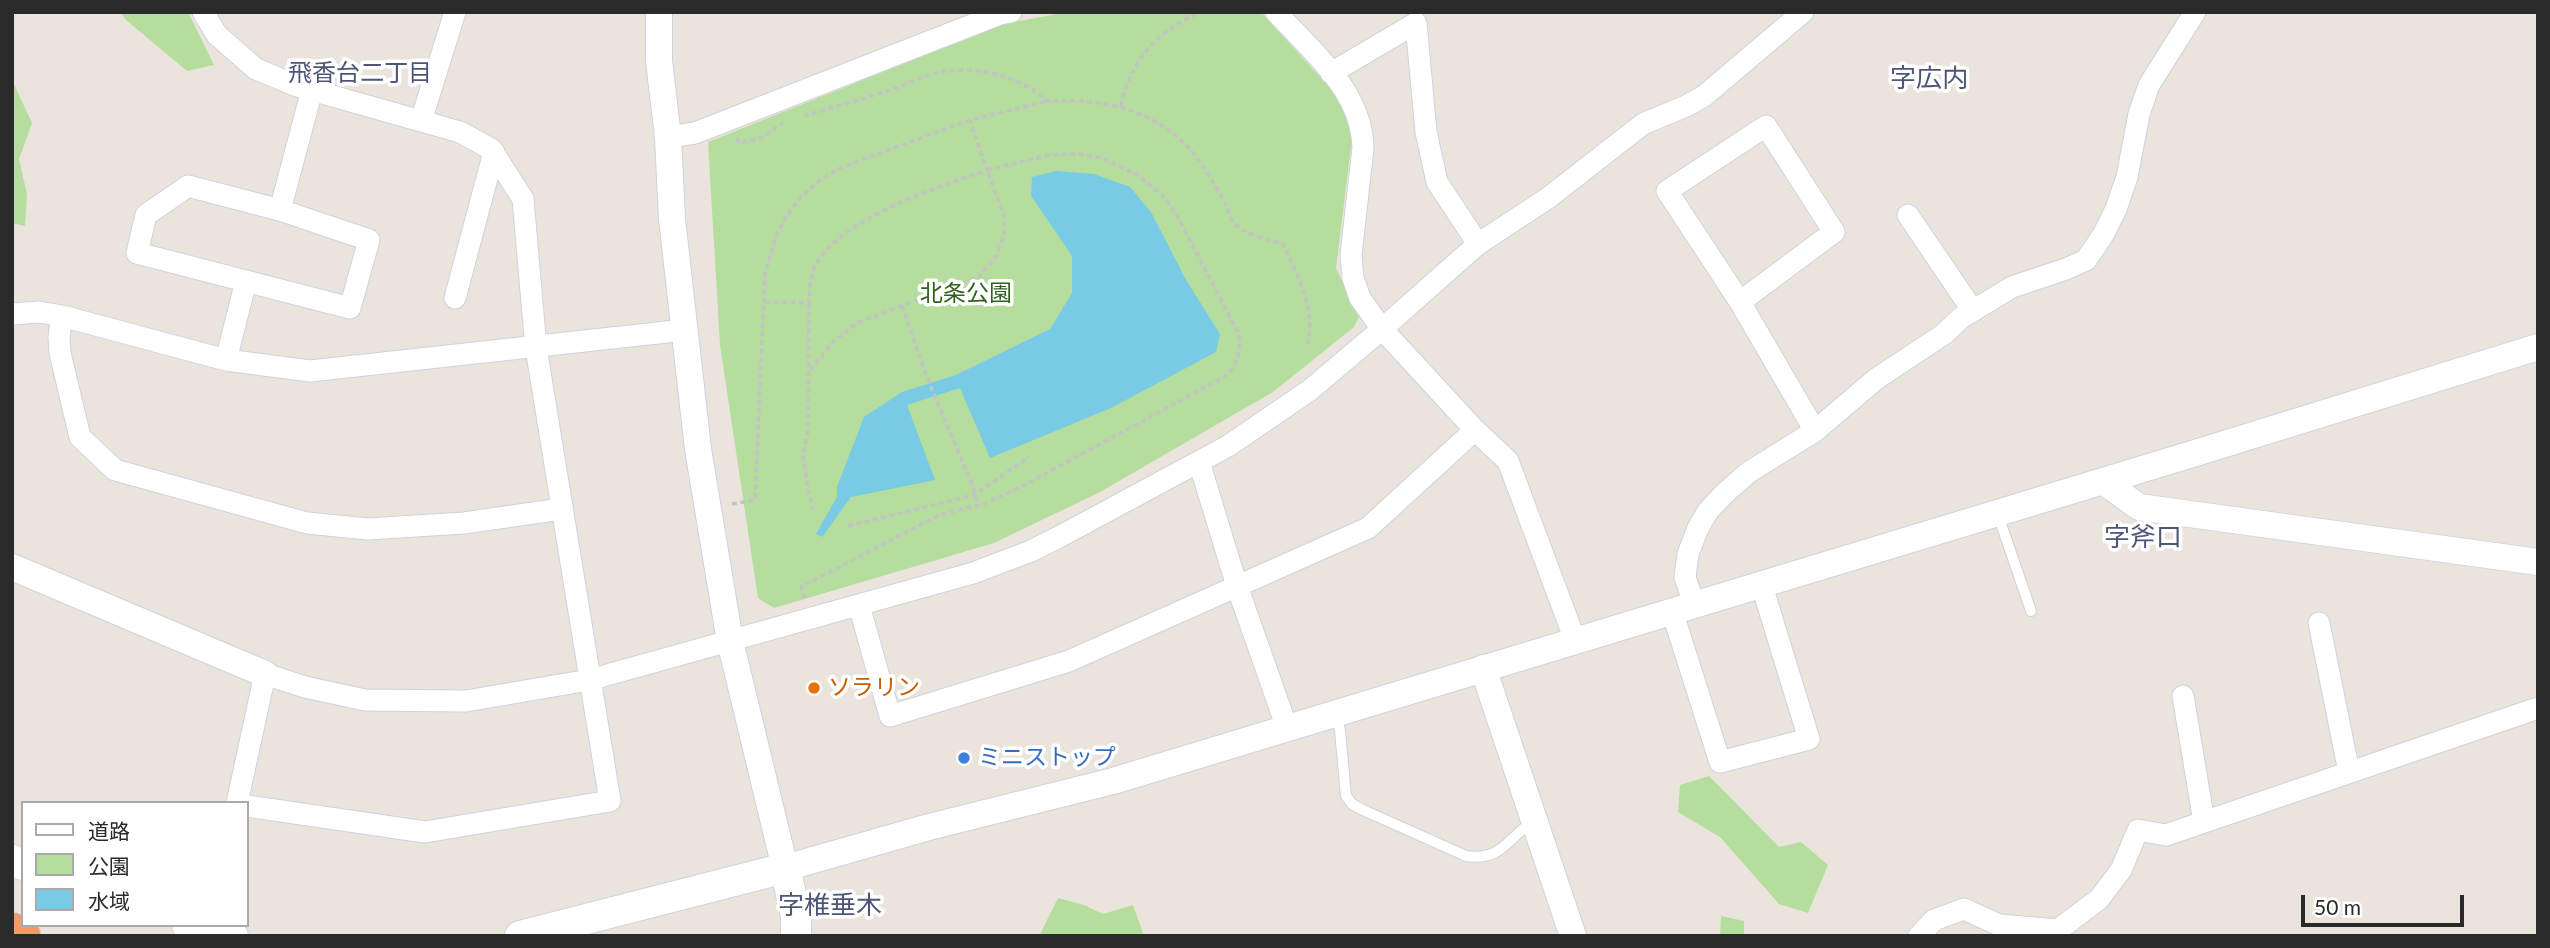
<!DOCTYPE html>
<html>
<head>
<meta charset="utf-8">
<style>
	body { margin:0 }
	#map { position:relative; width:2550px; height:948px; overflow:hidden; background:#ebe4dd; font-family:Lato,"Noto Sans JP",sans-serif }
	canvas { display:block }
	.frame { position:absolute; inset:0; border:14px solid #2a2a2a; pointer-events:none }
	.legend { position:absolute; left:21px; top:801px; width:228px; height:126px; box-sizing:border-box; background:#fff; border:2px solid #aaa; margin:0; padding:9px 12px; list-style:none; font-size:21px; color:#2a2a2a }
	.legend li { display:flex; align-items:center; gap:14px; height:35px }
	.legend b { width:35px; border:2px solid #aaa }
	.scale { position:absolute; left:2301px; top:895px; width:163px; height:32px; box-sizing:border-box; border:4px solid #2a2a2a; border-top:0; padding-left:9px; font-size:21px; line-height:24px; white-space:nowrap; color:#2a2a2a; -webkit-text-stroke:5px #fff; paint-order:stroke }
</style>
</head>
<body>
<div id="map">
<canvas width="2550" height="948"></canvas>
<div class="frame"></div>
<ul class="legend">
<li><b style="height:9px;background:#fff"></b>道路</li>
<li><b style="height:19px;background:#b5dd9e"></b>公園</li>
<li><b style="height:19px;background:#78cae5"></b>水域</li>
</ul>
<div class="scale">50 m</div>
</div>
<script>
const c = document.querySelector('canvas').getContext('2d');
c.lineJoin = 'round';
function paint(path, color) { c.fillStyle = color; c.fill(path, 'evenodd'); }
function trace(path, color, width, dash) { c.strokeStyle = color; c.lineWidth = width; c.lineCap = dash ? 'butt' : 'round'; c.setLineDash(dash || []); c.stroke(path); }
function label(font, color, halo, rows, align = 'center') {
  c.font = font + ' Lato,"Noto Sans JP",sans-serif'; c.lineWidth = 7; c.setLineDash([]); c.textBaseline = 'middle'; c.strokeStyle = halo; c.fillStyle = color; for (const [text, x, y, turn = 0] of rows) {
    c.save(); c.translate(x, y); c.rotate((+turn || 0) * Math.PI / 180); c.textAlign = isNaN(turn) ? turn : align; if (halo) c.strokeText(text, 0, 0); c.fillText(text, 0, 0); c.restore();
  }
}
paint(new Path2D(`
	M 120,12 L 188,12 L 214,65 L 187,71 L 126,20 Z
	M 1068,12 L 1261,12 L 1341,100 L 1352,139 L 1336,268 L 1359,317 L 1354,327 L 1273,392 L 1100,492 L 994,543 L 774,608 L 758,598 L 720,345 L 708,142 L 1003,24 Z
	M 12,80 L 32,123 L 19,159 L 27,194 L 25,226 L 12,223 Z
	M 1709,776 L 1779,847 L 1801,842 L 1828,865 L 1808,913 L 1779,904 L 1720,837 L 1678,812 L 1680,785 Z
	M 1058,898 L 1084,905 L 1103,914 L 1133,905 L 1144,936 L 1039,936 Z
	M 1721,916 L 1744,921 L 1744,936 L 1720,936 Z`), '#b5dd9e');
paint(new Path2D(`
	M 1057,171 L 1094,174 L 1130,187 L 1151,212 L 1186,280 L 1220,334 L 1216,352 L 1111,408 L 990,458 L 960,388 L 907,405 L 935,480 L 851,497 L 822,537 L 816,534 L 837,497 L 837,487 L 864,417 L 902,392 L 956,375 L 1050,329 L 1072,293 L 1072,256 L 1031,196 L 1032,177 Z`), '#78cae5');
const service = new Path2D(`
	M 1997,512 L 2031,611
	M 1334,713 L 1340,730 L 1346,796 L 1352,804 L 1363,810 L 1466,856 C 1504,861 1507,837 1534,821`);
const minor = new Path2D(`
	M 203,12 L 217,35 L 256,69 L 297,86 L 460,132 L 491,149 L 523,199 L 536,348 L 610,801 L 425,832 L 247,806
	M 1276,12 C 1312,52 1362,90 1363,148 L 1351,255 L 1353,278 L 1360,298 L 1382,329 L 1475,430 L 1508,461 L 1575,640
	M 421,121 L 455,12
	M 668,137 L 695,133 L 1000,14 L 1011,12
	M 280,210 L 188,186 L 146,215 L 137,253 L 350,308 L 369,240 L 280,210 L 312,90
	M 1908,215 L 1973,311
	M 1478,244 L 1548,198 L 1643,124 L 1686,106 L 1704,96 L 1803,12
	M 455,298 L 494,152
	M 1740,302 L 1834,232 L 1766,126 L 1667,191 L 1740,302 L 1815,431
	M 12,314 L 39,312 L 62,316 L 226,360 L 310,371 L 685,330
	M 62,316 L 59,337 L 60,353 L 80,437 L 115,470 L 307,523 L 368,529 L 464,523 L 561,509
	M 226,360 L 246,281
	M 1199,462 L 1237,586 L 1287,728
	M 1694,604 L 1685,577 L 1688,554 L 1698,528 L 1708,511 L 1725,493 L 1749,472 L 1815,431 L 1876,379 L 1944,334 L 1961,318 L 2012,287 L 2066,269 L 2086,260 L 2103,235 L 2116,209 L 2127,177 L 2139,114 L 2149,85 L 2195,12
	M 859,605 L 890,716 L 1069,661 L 1368,528 L 1475,430
	M 1672,611 L 1720,762 L 1809,739 L 1761,583
	M 2319,623 L 2349,772
	M 2183,696 L 2204,822
	M 237,803 L 265,674 L 305,687 L 365,700 L 466,701 L 589,680 L 973,573 L 1031,551 L 1059,537 L 1228,446 L 1310,390 L 1382,329 L 1478,244 L 1437,182 L 1426,132 L 1416,23 L 1331,73
	M 1919,936 L 1934,920 L 1964,909 L 1999,925 L 2058,930 L 2099,899 L 2121,870 L 2138,830 L 2166,835 L 2538,708`);
const tertiary = new Path2D(`
	M 659,12 L 659,61 L 668,137 L 672,219 L 698,449 L 730,641 L 785,868 L 929,827 L 1113,781 L 2189,455 L 2538,347
	M 2103,481 L 2139,507 L 2538,562
	M 12,567 L 265,674
	M 1483,668 L 1573,936`);
const secondary = new Path2D(`
	M 12,860 L 23,865
	M 187,925 L 233,936
	M 520,936 L 785,868 L 796,915 L 796,936`);
const motorway = new Path2D(`
	M 12,932 L 21,936`);
trace(service, '#cfd2dd', 12);
trace(minor, '#cfd2dd', 23);
trace(tertiary, '#cfd2dd', 28);
trace(secondary, '#cfd2dd', 32);
trace(motorway, '#c3c3c3', 40);
trace(new Path2D(`
	M 1121,106 C 1130,60 1159,29 1201,12
	M 804,116 C 830,108 856,101 881,93 C 899,88 915,79 932,74 C 971,63 1018,75 1048,101 C 1110,98 1166,112 1203,166 C 1211,178 1218,191 1225,203 C 1228,209 1230,218 1234,223 C 1246,236 1267,239 1283,244 C 1298,277 1315,306 1308,344
	M 737,138 L 739,143 L 761,138 L 783,123
	M 765,302 L 809,303 C 810,289 810,272 818,261 C 847,216 938,187 987,170 L 970,120
	M 809,303 L 808,430 L 803,456 L 808,489 L 813,509
	M 902,306 L 926,375 L 972,484 L 978,505
	M 732,504 L 755,500 L 765,273 L 776,236 L 787,215 L 800,198 L 820,180 L 842,167 L 970,120 L 1048,101
	M 848,526 L 974,495 L 1029,457
	M 805,598 L 801,587 L 939,515 L 984,504 L 1028,483 L 1224,377 C 1238,366 1241,351 1239,334 L 1176,214 L 1164,197 L 1138,175 L 1102,158 L 1079,154 L 1050,155 L 987,170 L 1004,216 L 1004,236 L 996,257 L 978,277 L 857,323 L 832,343 L 808,373`), '#c3c3c3', 3.5, [5, 3.5]);
trace(service, '#fff', 10);
trace(minor, '#fff', 21);
trace(tertiary, '#fff', 26);
trace(secondary, '#fff', 30);
trace(motorway, '#f19c62', 38);
for (const [x, y, r, color] of [
	[814,688,7,"#e8710a"],
	[964,758,7,"#3f7fe0"]
]) { const dot = new Path2D(); dot.arc(x, y, r, 0, 2 * Math.PI); c.fillStyle = color; c.fill(dot); trace(dot, '#fff', 2.5); }
label('23px', '#2f6120', '#fff', [
	["北条公園",966,294]
]);
label('23px', '#c56008', '#fff', [
	["ソラリン",828,688]
], 'left');
label('23px', '#366cbe', '#fff', [
	["ミニストップ",978,758]
], 'left');
label('24px', '#4e5677', '#fff', [
	["飛香台二丁目",360,73]
]);
label('26px', '#4e5677', '#fff', [
	["字広内",1929,79],
	["字斧口",2143,538],
	["字椎垂木",830,906]
]);
</script>
</body>
</html>
